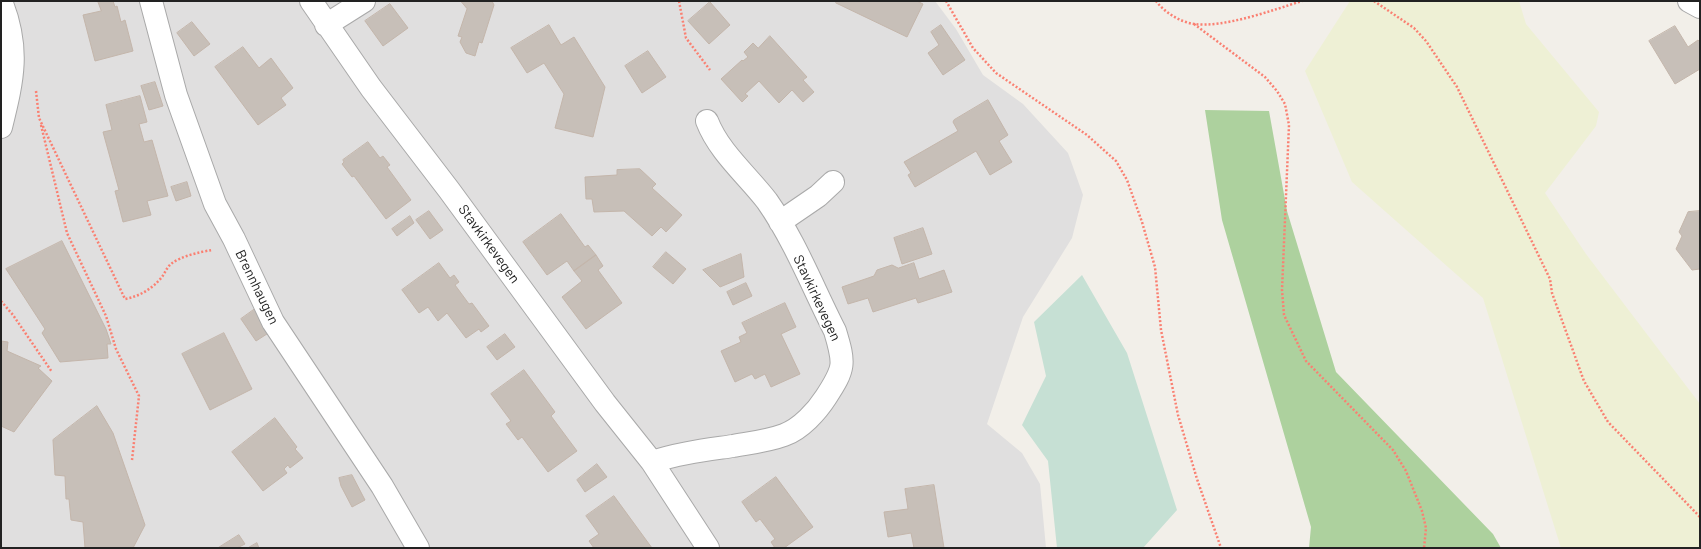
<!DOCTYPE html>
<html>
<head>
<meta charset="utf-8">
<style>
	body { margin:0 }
	#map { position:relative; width:1701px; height:549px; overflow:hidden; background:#f2efe9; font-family:Barlow,sans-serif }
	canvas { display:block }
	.frame { position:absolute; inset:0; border:2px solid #222; pointer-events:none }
</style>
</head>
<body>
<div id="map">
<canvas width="1701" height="549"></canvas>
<div class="frame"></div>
</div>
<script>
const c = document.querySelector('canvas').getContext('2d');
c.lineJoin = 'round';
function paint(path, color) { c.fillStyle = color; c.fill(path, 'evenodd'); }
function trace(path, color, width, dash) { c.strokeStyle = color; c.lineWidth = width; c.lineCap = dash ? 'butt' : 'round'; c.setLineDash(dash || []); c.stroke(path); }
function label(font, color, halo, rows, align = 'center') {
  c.font = font + ' Barlow,sans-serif'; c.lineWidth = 4; c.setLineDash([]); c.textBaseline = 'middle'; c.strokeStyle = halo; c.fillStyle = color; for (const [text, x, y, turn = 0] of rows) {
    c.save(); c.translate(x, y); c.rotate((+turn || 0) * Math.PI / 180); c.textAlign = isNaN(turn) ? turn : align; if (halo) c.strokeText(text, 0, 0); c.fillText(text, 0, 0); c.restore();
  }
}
paint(new Path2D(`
	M 1,1 L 935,1 L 956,29 L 983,75 L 1023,104 L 1068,153 L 1083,195 L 1072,238 L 1023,317 L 987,424 L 1022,453 L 1040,484 L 1046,548 L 1,548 Z`), '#e0dfdf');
paint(new Path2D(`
	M 1350,1 L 1519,1 L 1526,24 L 1599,112 L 1596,126 L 1545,193 L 1586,254 L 1700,404 L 1700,548 L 1561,548 L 1483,298 L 1352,182 L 1305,71 Z`), '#eef0d5');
paint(new Path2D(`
	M 1205,110 L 1269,111 L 1287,211 L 1336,372 L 1493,534 L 1501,548 L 1309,548 L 1311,527 L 1222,220 Z`), '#add19e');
paint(new Path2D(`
	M 1082,275 L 1127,353 L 1177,510 L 1143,548 L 1057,548 L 1048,461 L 1022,425 L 1046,376 L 1034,322 Z`), '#c6e0d4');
const building = new Path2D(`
	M 98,1 L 113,1 L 115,7 L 117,6 L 121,22 L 125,20 L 133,51 L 95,61 L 83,15 L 101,11 Z
	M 461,1 L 492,1 L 494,5 L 482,43 L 479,42 L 475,56 L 466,53 L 460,42 L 462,37 L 458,36 L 467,9 Z
	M 837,1 L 917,1 L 923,4 L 907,37 L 836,3 Z
	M 710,2 L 730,25 L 709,44 L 688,21 Z
	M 390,4 L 408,28 L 383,46 L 365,21 Z
	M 192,22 L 210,44 L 194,56 L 177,33 Z
	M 549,25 L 561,45 L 574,37 L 605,87 L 593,137 L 555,128 L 564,94 L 544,63 L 527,73 L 511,48 Z
	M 941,25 L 965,60 L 943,75 L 928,53 L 939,45 L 931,32 Z
	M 1675,26 L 1688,47 L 1698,40 L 1700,42 L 1700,69 L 1675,84 L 1649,41 Z
	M 770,36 L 807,77 L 803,80 L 814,92 L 803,102 L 792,90 L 779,103 L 759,81 L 745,94 L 748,96 L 742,102 L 721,79 L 742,60 L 743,61 L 748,57 L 744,52 L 753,43 L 758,48 Z
	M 243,47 L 259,68 L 271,58 L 293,88 L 281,98 L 286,105 L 258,125 L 215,67 Z
	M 648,51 L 666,77 L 642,93 L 625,66 Z
	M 155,82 L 163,106 L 149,110 L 141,86 Z
	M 140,96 L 147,122 L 139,124 L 144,142 L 152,140 L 168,196 L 147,201 L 151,215 L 123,222 L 115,191 L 119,190 L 103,132 L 112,130 L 106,105 Z
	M 988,100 L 1008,135 L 999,141 L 1012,162 L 990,175 L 976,151 L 915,187 L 908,175 L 911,173 L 904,162 L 958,131 L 953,122 L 954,120 Z
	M 368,142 L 380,158 L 383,156 L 390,165 L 387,167 L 411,200 L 386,219 L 354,176 L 352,177 L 342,164 L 344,162 L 343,160 Z
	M 640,169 L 656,184 L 652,188 L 682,215 L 666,232 L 661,227 L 652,236 L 624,211 L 594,212 L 592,199 L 586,199 L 585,177 L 617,175 L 617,170 Z
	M 187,182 L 191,196 L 176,201 L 171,187 Z
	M 429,211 L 443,230 L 430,239 L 416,220 Z
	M 1700,211 L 1700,269 L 1692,270 L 1676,249 L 1682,236 L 1679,232 L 1688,212 Z
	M 561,214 L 585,247 L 588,245 L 596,255 L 574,271 L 567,261 L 547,275 L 523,242 Z
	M 410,216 L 414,223 L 397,236 L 392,229 Z
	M 923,228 L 932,254 L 902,264 L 894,238 Z
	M 62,241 L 106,329 L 111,344 L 107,344 L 108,358 L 60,362 L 42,333 L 45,329 L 6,269 Z
	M 666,252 L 686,269 L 673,284 L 653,267 Z
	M 741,254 L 744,277 L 720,287 L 703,270 Z
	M 596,255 L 603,266 L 598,270 L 622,303 L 586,329 L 562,297 L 582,281 L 574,271 Z
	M 439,263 L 450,278 L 454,275 L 459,282 L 455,285 L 469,304 L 472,303 L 489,326 L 481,332 L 479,329 L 466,338 L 447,313 L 438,321 L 428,307 L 419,313 L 402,290 Z
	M 914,263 L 919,279 L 944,270 L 952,292 L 918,303 L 916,298 L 873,312 L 868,298 L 848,304 L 842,287 L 874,276 L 877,270 L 892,265 L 898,268 Z
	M 746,283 L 752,296 L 733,305 L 727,292 Z
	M 785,303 L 796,327 L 781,334 L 800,374 L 771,387 L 765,374 L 755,379 L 752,374 L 735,382 L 721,351 L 741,342 L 739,337 L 747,333 L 742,323 Z
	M 255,309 L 270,332 L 256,341 L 241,319 Z
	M 224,333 L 252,389 L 210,410 L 182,354 Z
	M 505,334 L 515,347 L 497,360 L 487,347 Z
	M 1,341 L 8,342 L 7,351 L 41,366 L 38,368 L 52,381 L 14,432 L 1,426 Z
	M 524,370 L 555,412 L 551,416 L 577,451 L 548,472 L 522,437 L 518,440 L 506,424 L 511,421 L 491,394 Z
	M 97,406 L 113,433 L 145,525 L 133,548 L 85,548 L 83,522 L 71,520 L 69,499 L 66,499 L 65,476 L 55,475 L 53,440 Z
	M 275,418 L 297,447 L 295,449 L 303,458 L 290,468 L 288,465 L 284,469 L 287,473 L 263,491 L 232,452 Z
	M 597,464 L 607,477 L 585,492 L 577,480 Z
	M 352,475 L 365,500 L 352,507 L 341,486 L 339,478 Z
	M 776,477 L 813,527 L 784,548 L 775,548 L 771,542 L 775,539 L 760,519 L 756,522 L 742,502 Z
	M 934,485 L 944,548 L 914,548 L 911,533 L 888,537 L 884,512 L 908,509 L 905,489 Z
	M 614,496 L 652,548 L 594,548 L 589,541 L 599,534 L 586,516 Z
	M 239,535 L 245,544 L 237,548 L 218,548 Z
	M 257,543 L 259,548 L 248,548 Z`);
paint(building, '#c7bfb8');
trace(building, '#c4b6ab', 1);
const minor = new Path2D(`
	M 151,1 L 176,95 L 215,204 L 234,239 L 273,322 L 382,486 L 418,548
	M 311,1 L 371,88 L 449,190 L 605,403 L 652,462 L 708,548
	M 1689,1 L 1700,7
	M 326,25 L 364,1
	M 1,127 C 13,79 20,48 1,1
	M 780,222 L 818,196 L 833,182
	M 652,462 C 679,453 706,450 733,446 C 750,443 768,441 784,435 C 801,429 817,411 826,397 C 845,368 845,364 835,331 C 813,288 795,241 767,201 C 747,175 719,152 707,121`);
trace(minor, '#a9a9a9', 24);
trace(new Path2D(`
	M 679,1 L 686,38 L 710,70
	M 946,1 L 973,48 L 996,73 L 1087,135 L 1116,161 L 1127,180 L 1142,222 L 1155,267 L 1161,330 L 1178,415 L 1197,479 L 1221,548
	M 1156,1 C 1164,12 1180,22 1194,24 C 1224,28 1273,10 1302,1
	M 1374,1 L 1414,28 L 1426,41 L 1457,87 L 1550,279 L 1552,293 L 1584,381 L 1608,422 L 1700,517
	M 1194,24 L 1265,77 L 1277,91 L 1285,104 L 1289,125 L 1282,290 L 1284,315 L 1306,361 L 1393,450 L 1406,471 L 1422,511 L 1426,528 L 1424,548
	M 36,91 L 39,118 L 125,299 C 140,296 152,289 162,277 C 165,273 167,267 171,264 C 181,256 200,252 212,250
	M 41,125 L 67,233 L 106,316 L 116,349 L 139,396 L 132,460
	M 1,301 L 13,315 L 52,372`), '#fa8072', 2.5, [2, 2]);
trace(minor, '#fff', 22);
label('14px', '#222', '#fff', [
	["Stavkirkevegen",489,244,54],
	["Brennhaugen",257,287,64],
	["Stavkirkevegen",817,298,65]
]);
</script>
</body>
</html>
